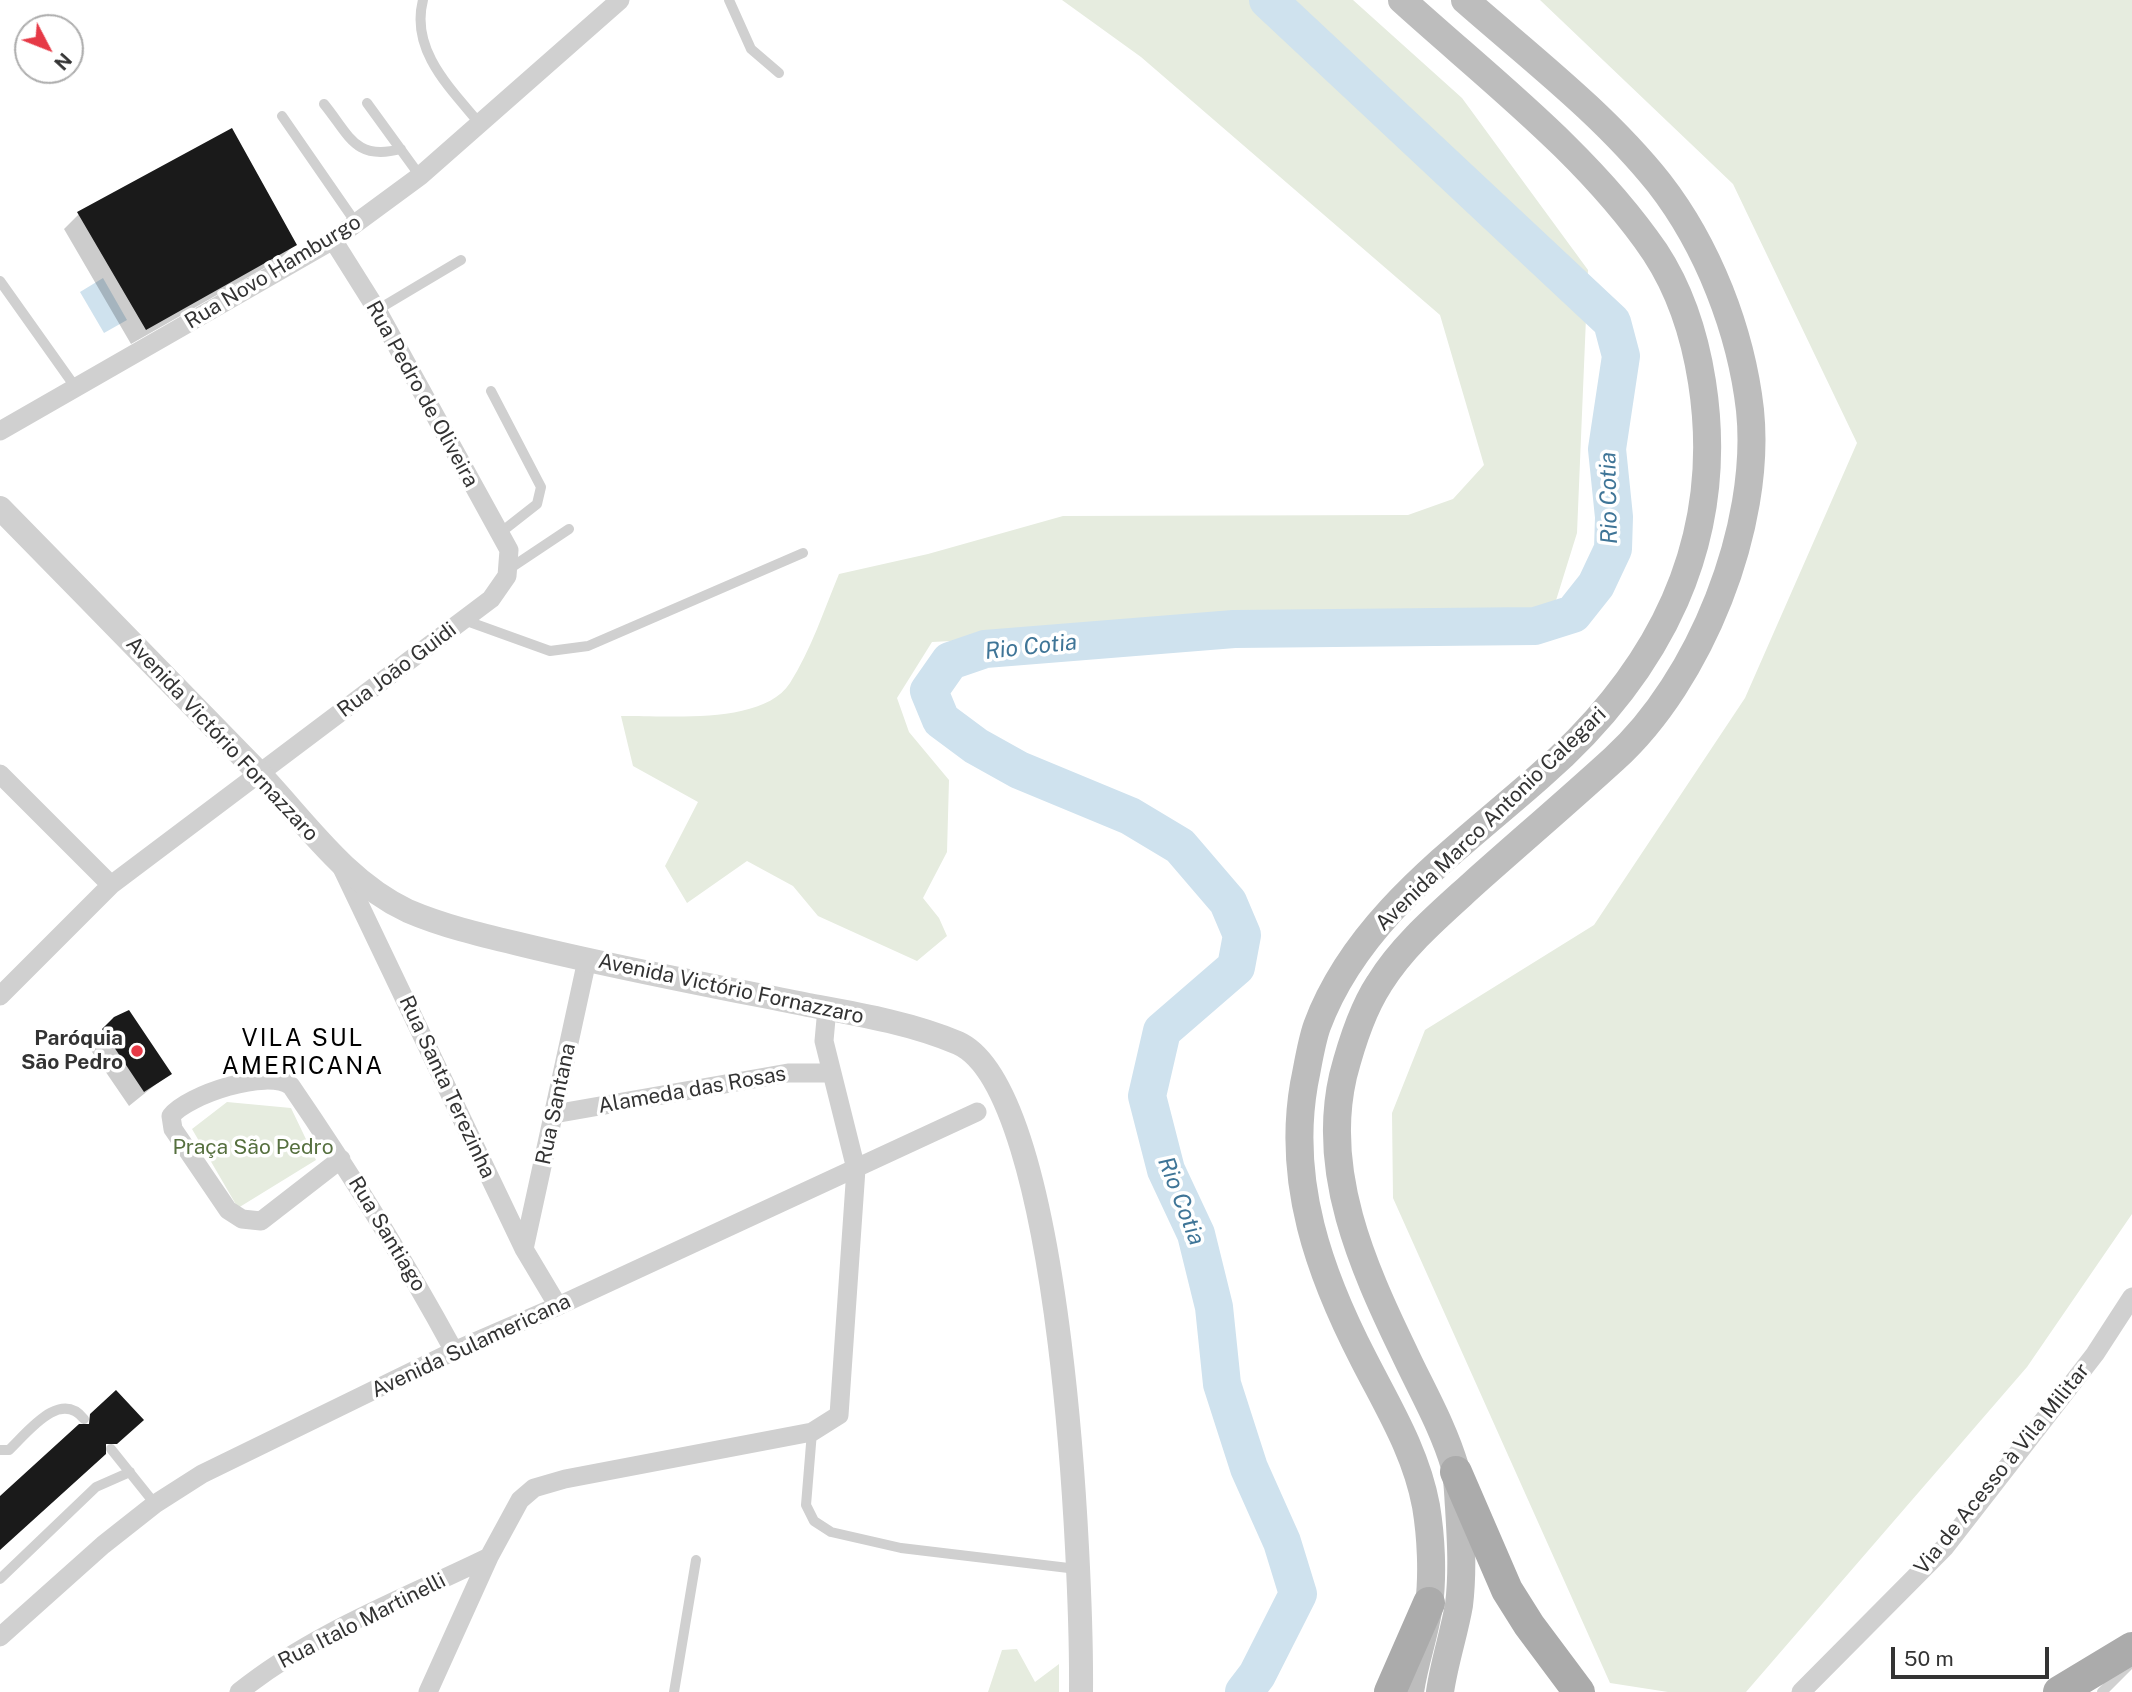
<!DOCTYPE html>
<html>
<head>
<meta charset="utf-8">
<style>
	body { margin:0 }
	#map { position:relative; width:2132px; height:1692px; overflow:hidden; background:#fff; font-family:"Public Sans",sans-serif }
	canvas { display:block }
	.north { position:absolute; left:14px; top:14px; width:70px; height:70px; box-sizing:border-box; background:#fff; border:2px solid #adadad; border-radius:50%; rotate:132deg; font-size:19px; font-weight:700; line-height:28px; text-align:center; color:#333 }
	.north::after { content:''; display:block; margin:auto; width:24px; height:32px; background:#e63946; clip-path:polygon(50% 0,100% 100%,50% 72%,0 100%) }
	.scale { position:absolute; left:1891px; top:1647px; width:158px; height:32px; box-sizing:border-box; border:4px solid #333; border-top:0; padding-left:9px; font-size:21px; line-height:24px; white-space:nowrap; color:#333; -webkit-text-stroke:5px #fff; paint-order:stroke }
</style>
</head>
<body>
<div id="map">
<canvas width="2132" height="1692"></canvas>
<div class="north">N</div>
<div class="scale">50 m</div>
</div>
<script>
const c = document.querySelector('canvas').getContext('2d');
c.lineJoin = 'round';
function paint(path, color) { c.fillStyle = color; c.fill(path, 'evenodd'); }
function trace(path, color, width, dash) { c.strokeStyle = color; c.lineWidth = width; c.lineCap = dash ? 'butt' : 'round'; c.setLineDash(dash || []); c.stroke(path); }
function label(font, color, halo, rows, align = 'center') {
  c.font = font + ' "Public Sans",sans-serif'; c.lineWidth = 7; c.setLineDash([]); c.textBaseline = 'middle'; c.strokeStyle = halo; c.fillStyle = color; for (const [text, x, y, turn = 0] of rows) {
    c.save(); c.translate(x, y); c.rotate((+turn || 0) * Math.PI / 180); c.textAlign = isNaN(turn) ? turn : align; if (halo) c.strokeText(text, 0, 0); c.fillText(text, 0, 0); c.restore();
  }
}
paint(new Path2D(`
	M 1062,0 L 1353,0 L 1462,98 L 1588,270 L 1577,533 L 1553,610 L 932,642 L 897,698 L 909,732 L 949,780 L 947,852 L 923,898 L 939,918 L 947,936 L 917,961 L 818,916 L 793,886 L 747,861 L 687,903 L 665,866 L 698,802 L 633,766 L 621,716 C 666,715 762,726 790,683 C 811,650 824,610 839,574 L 928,554 L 1063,516 L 1408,515 L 1453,499 L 1484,465 L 1440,315 L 1141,57 Z
	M 1540,0 L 2132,0 L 2132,1214 L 2027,1367 L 1746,1692 L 1668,1692 L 1610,1683 L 1393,1198 L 1392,1113 L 1425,1030 L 1594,925 L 1745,698 L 1857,443 L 1733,184 Z
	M 227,1102 L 291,1108 L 316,1160 L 238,1208 L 192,1129 Z
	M 1017,1649 L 1035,1682 L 1059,1664 L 1059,1692 L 988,1692 L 1002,1650 Z`), '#e6ecdf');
paint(new Path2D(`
	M 103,278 L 127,320 L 104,333 L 80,292 Z`), '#cfe2ee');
paint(new Path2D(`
	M 79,214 L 295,244 L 280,259 L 131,344 L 64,229 Z
	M 115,1018 L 170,1073 L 129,1106 L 88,1046 Z`), '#0003');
trace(new Path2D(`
	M 1244,1692 L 1257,1675 L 1298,1594 L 1282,1542 L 1249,1468 L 1222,1384 L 1214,1307 L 1196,1234 L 1166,1170 L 1147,1096 L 1162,1031 L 1236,967 L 1242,935 L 1228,902 L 1180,846 L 1130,816 L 1019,770 L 976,746 L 941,720 L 929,691 L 950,661 L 985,649 L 1234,629 L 1535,626 L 1573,614 L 1596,585 L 1613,549 L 1614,517 L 1607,449 L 1621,356 L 1612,322 L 1268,0`), '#cfe2ee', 38);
paint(new Path2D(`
	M 232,128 L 297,245 L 146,330 L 77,212 Z
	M 129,1010 L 172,1074 L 144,1092 L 102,1029 L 114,1017 Z
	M 116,1390 L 144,1420 L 117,1444 L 106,1444 L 106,1454 L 0,1550 L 0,1496 L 79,1424 L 89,1424 L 90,1414 Z`), '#1a1a1a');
trace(new Path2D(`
	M 423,0 C 410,50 450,88 480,124
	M 729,0 L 751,49 L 779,73
	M 367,103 L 420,176
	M 324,104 C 350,136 355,161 401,149
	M 282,116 L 356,223
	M 0,281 L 76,388
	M 377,310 L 461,260
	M 491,391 L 541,487 L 537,504 L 500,533
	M 509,569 L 569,529
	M 464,620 L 550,651 L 588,646 L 803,553
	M 812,1432 L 806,1505 L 814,1521 L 831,1532 L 901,1548 L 1077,1569
	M 111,1449 L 155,1504
	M 0,1450 L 9,1450 C 28,1432 60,1389 84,1419
	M 0,1579 L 96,1487 L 130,1472
	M 674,1692 L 696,1560
	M 2102,1692 L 2129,1665`), '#d0d0d0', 10);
trace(new Path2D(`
	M 0,431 L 333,240 L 420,176 L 620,0
	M 0,774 L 111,885
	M 342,868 L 524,1249 L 558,1306
	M 0,996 L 111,885 L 491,599 L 507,576 L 509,550 L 377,310 L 333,240
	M 554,1114 L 788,1073 L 831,1073
	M 341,1159 L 261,1221 L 242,1219 L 228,1210 L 173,1129 L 171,1116 C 187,1095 268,1068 291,1086 C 350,1172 404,1259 454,1351
	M 524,1249 L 587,960
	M 0,1637 L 103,1545 L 155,1504 L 202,1474 L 454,1351 L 558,1306 L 977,1112
	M 239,1692 C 312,1633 405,1598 489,1557
	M 428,1692 L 489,1557 L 520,1500 L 534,1488 L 565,1479 L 812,1432 L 839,1415 L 856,1169 L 824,1041 L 827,1008
	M 1801,1692 L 1945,1547 L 2095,1354 L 2132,1297`), '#d0d0d0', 19);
trace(new Path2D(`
	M 0,508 C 85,595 171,682 255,769 C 303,819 344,881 408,911 C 450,929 495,938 540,949 C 628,970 718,987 808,1005 C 857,1014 911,1023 958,1043 C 1064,1090 1082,1579 1081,1692`), '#d0d0d0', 24);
trace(new Path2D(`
	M 1402,0 C 1489,79 1588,154 1655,252 C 1680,290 1695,337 1702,382 C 1727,542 1659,672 1540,776 C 1458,849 1357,918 1317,1026 C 1311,1043 1308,1065 1304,1084 C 1287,1182 1319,1273 1364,1360 C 1388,1407 1416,1452 1426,1506 C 1431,1536 1433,1574 1429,1605 C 1425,1634 1414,1663 1410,1692
	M 1440,1692 C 1444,1663 1454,1634 1459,1605 C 1463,1572 1461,1540 1459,1507 C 1458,1494 1458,1480 1455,1467 C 1443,1426 1421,1389 1403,1350 C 1362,1265 1321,1172 1343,1076 C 1351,1045 1362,1010 1379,984 C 1403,945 1440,914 1474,883 C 1520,842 1568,801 1614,759 C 1700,681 1762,526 1750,410 C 1741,331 1708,246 1659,183 C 1604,114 1531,58 1465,0`), '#bdbdbd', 28);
trace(new Path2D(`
	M 1456,1472 L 1507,1590 L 1529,1625 L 1579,1692
	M 1390,1692 L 1429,1603
	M 2059,1692 L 2132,1648`), '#ababab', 32);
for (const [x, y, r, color] of [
	[137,1051,7,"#e63946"]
]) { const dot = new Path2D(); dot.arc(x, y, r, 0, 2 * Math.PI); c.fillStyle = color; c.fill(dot); trace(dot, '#fff', 2.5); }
label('21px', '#333', '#fff', [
	["Rua Novo Hamburgo",273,272,-31],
	["Rua Pedro de Oliveira",422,394,61],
	["Rua João Guidi",397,670,-37],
	["Avenida Victório Fornazzaro",222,739,47],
	["Avenida Marco Antonio Calegari",1491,819,-44],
	["Avenida Victório Fornazzaro",731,989,12],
	["Rua Santa Terezinha",447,1087,65],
	["Alameda das Rosas",692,1090,-10],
	["Rua Santana",556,1104,-78],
	["Rua Santiago",387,1234,59],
	["Avenida Sulamericana",471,1346,-25],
	["Via de Acesso à Vila Militar",2002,1469,-51],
	["Rua Italo Martinelli",362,1621,-27]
]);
label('bold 21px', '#333', '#fff', [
	["Paróquia",123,1039],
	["São Pedro",123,1063]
], 'right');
label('21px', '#56703f', '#fff', [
	["Praça São Pedro",253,1148]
]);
label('italic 23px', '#3f7597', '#fff', [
	["Rio Cotia",1609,498,-91],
	["Rio Cotia",1031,647,-6],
	["Rio Cotia",1181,1201,69]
]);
c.letterSpacing = '2px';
label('24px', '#000', '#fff', [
	["VILA SUL",303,1039],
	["AMERICANA",303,1067]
]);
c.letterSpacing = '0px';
</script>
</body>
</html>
